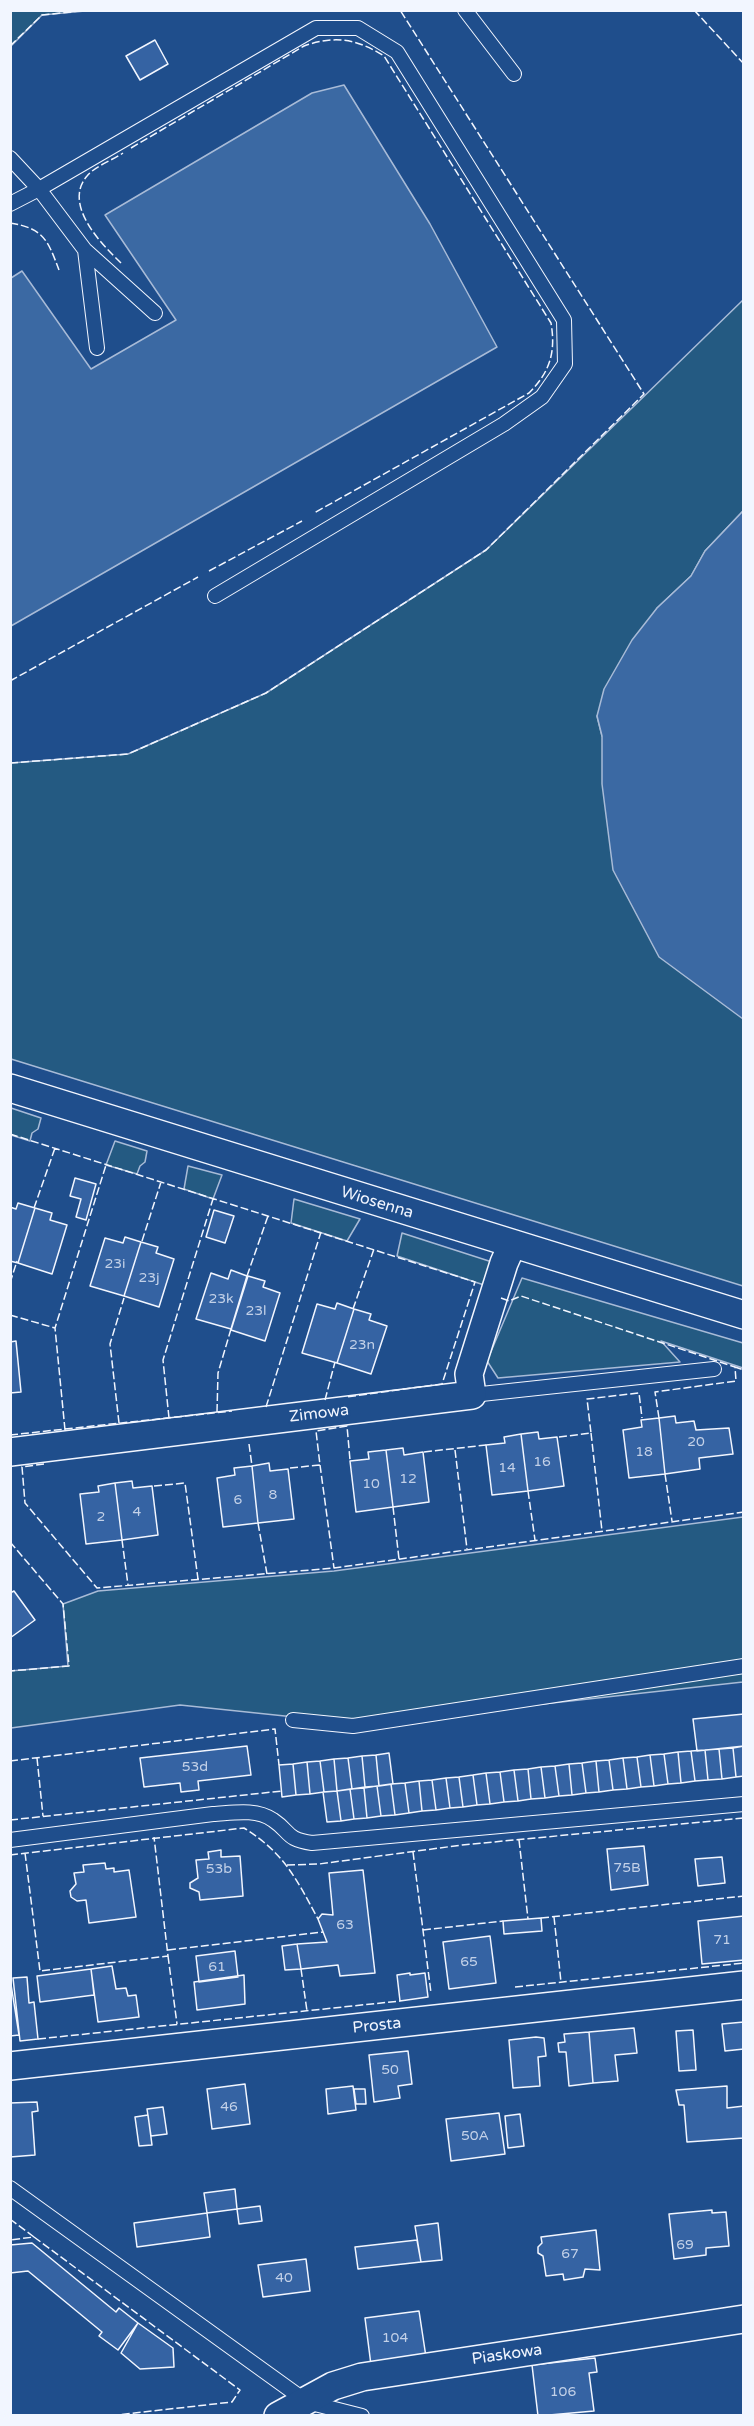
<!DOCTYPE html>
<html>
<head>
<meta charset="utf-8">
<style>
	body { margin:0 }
	#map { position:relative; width:754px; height:2426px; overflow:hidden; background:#1f4e8c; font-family:"Varela Round",sans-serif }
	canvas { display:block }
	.frame { position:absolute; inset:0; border:12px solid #f2f6ff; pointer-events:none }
</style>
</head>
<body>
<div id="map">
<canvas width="754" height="2426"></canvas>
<div class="frame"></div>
</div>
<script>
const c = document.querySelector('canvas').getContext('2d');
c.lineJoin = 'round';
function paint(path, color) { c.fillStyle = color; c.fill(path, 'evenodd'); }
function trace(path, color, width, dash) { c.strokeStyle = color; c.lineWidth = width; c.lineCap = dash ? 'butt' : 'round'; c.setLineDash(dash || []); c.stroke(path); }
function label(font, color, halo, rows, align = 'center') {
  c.font = font + ' "Varela Round",sans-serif'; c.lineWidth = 4.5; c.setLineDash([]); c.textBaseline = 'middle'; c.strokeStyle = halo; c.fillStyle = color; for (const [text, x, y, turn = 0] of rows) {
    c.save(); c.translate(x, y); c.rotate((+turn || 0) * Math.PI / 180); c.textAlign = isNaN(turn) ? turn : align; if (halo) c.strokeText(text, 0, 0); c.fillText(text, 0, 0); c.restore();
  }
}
const green = new Path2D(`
	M 11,10 L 85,10 L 85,11 L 42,15 L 11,46 Z
	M 743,300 L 743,511 L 705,551 L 691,576 L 657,608 L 597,716 L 602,736 L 743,919 L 743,1286 L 11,1059 L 11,763 L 128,754 L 266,693 L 486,550 Z
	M 11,1108 L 41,1118 L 38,1129 L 32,1133 L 30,1141 L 11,1135 Z
	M 115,1141 L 147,1151 L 145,1162 L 140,1166 L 137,1174 L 106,1165 Z
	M 188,1166 L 222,1175 L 213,1199 L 184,1189 Z
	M 294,1199 L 360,1219 L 347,1241 L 291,1223 Z
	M 402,1233 L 492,1262 L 484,1285 L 397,1256 Z
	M 522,1278 L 743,1343 L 743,1368 L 661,1341 L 680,1362 L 498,1378 L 487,1361 Z
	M 743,1517 L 743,1682 L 361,1724 L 180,1705 L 11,1728 L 10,1671 L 68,1666 L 63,1604 L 98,1591 L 334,1571 Z`);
paint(green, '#245a82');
trace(green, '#a8bbd7', 1.5);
const water = new Path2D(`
	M 344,85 L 430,224 L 497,347 L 11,626 L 11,278 L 22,271 L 91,369 L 176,320 L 105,215 L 312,93 Z
	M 743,511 L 743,1019 L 659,957 L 613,870 L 602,784 L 602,736 L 597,716 L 604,689 L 632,640 L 657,608 L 691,576 L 705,551 Z`);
paint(water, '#3b69a3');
trace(water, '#a8bbd7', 1.5);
const building = new Path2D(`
	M 155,40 L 168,64 L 140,80 L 126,56 Z
	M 75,1178 L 96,1184 L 86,1220 L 76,1217 L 81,1199 L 70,1196 Z
	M 18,1203 L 35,1208 L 18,1263 L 10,1261 L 10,1207 L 16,1209 Z
	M 35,1208 L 52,1213 L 50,1220 L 67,1225 L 52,1274 L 18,1263 Z
	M 214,1210 L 234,1216 L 225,1243 L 206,1237 Z
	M 125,1237 L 141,1242 L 124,1296 L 90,1286 L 105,1238 L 123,1243 Z
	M 141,1242 L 158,1247 L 156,1253 L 174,1259 L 159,1307 L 124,1296 Z
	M 231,1270 L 247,1276 L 231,1329 L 196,1319 L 211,1273 L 228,1279 Z
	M 248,1276 L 265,1281 L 263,1287 L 280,1293 L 265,1341 L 231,1330 Z
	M 337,1303 L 354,1309 L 337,1363 L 302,1353 L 317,1304 L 335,1309 Z
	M 354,1309 L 371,1314 L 369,1320 L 387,1326 L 371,1374 L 337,1363 Z
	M 16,1341 L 21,1392 L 10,1393 L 10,1342 Z
	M 675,1416 L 676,1423 L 694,1421 L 696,1430 L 729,1428 L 733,1454 L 699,1458 L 700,1469 L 665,1474 L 659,1418 Z
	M 659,1418 L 665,1474 L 629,1478 L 623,1430 L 642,1427 L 641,1420 Z
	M 538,1432 L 539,1439 L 557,1437 L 564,1486 L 528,1491 L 521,1434 Z
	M 521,1434 L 528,1491 L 492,1495 L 486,1445 L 505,1443 L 504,1437 Z
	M 403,1448 L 404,1455 L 423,1452 L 429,1502 L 393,1507 L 386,1450 Z
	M 386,1450 L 393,1507 L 356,1512 L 350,1461 L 369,1459 L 368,1452 Z
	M 269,1463 L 270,1471 L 288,1469 L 294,1519 L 258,1523 L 252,1466 Z
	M 252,1466 L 258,1523 L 223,1527 L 217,1478 L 235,1475 L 234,1468 Z
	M 132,1481 L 133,1488 L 152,1486 L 158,1535 L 122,1540 L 115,1483 Z
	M 115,1483 L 122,1540 L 86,1544 L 80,1494 L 99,1492 L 98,1486 Z
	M 14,1591 L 35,1620 L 10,1638 L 10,1593 Z
	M 744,1714 L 744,1746 L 697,1751 L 693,1719 Z
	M 247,1746 L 251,1775 L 198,1781 L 199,1790 L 181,1792 L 180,1783 L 144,1787 L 140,1758 Z
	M 744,1746 L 744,1776 L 736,1777 L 733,1748 Z
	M 733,1748 L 736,1777 L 722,1779 L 719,1749 Z
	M 719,1749 L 722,1779 L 708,1780 L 705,1750 Z
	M 705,1750 L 708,1780 L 695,1781 L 691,1751 Z
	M 691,1751 L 695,1781 L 681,1783 L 678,1752 Z
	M 678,1752 L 681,1783 L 668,1784 L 664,1754 Z
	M 389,1753 L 393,1784 L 379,1786 L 376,1755 Z
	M 664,1754 L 668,1784 L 654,1786 L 650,1755 Z
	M 376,1755 L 379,1786 L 365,1787 L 362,1756 Z
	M 650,1755 L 654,1786 L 641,1787 L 637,1757 Z
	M 362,1756 L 365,1787 L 352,1789 L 348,1758 Z
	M 637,1757 L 641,1787 L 627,1789 L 623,1758 Z
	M 348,1758 L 352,1789 L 337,1791 L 334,1759 Z
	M 623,1758 L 627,1789 L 613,1790 L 609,1760 Z
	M 334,1759 L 337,1791 L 324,1792 L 320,1761 Z
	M 609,1760 L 613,1790 L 599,1792 L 596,1761 Z
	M 320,1761 L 324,1792 L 310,1794 L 307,1762 Z
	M 596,1761 L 599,1792 L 586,1793 L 582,1763 Z
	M 307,1762 L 310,1794 L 296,1795 L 293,1764 Z
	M 582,1763 L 586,1793 L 572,1795 L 569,1764 Z
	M 293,1764 L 296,1795 L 282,1797 L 279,1765 Z
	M 569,1764 L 572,1795 L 559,1796 L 555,1766 Z
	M 555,1766 L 559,1796 L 545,1798 L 541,1767 Z
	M 541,1767 L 545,1798 L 531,1799 L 528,1769 Z
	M 528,1769 L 531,1799 L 518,1801 L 514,1770 Z
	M 514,1770 L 518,1801 L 504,1802 L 500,1772 Z
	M 500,1772 L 504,1802 L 490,1804 L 486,1773 Z
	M 486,1773 L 490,1804 L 477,1805 L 473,1775 Z
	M 473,1775 L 477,1805 L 463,1807 L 459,1777 Z
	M 459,1777 L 463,1807 L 450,1808 L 446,1778 Z
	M 446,1778 L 450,1808 L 436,1810 L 432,1780 Z
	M 432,1780 L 436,1810 L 422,1811 L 419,1781 Z
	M 419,1781 L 422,1811 L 409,1813 L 405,1783 Z
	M 405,1783 L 409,1813 L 395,1815 L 391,1784 Z
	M 391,1784 L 395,1815 L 381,1816 L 377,1786 Z
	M 377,1786 L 381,1816 L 367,1818 L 364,1788 Z
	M 364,1788 L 367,1818 L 354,1819 L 350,1789 Z
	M 350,1789 L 354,1819 L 341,1821 L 337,1791 Z
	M 337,1791 L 341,1821 L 327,1822 L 323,1792 Z
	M 644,1846 L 648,1885 L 611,1890 L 607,1849 Z
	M 221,1850 L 221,1857 L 240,1856 L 243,1896 L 200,1900 L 199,1892 L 190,1888 L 190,1883 L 198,1878 L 196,1860 L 209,1859 L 208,1852 Z
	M 722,1857 L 725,1883 L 698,1886 L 695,1859 Z
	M 105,1863 L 106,1869 L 114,1868 L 114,1872 L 129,1870 L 136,1917 L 89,1923 L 86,1900 L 77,1901 L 71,1897 L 70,1891 L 76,1884 L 74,1873 L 84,1872 L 83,1865 Z
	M 363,1870 L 375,1973 L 340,1976 L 338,1965 L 301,1969 L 297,1944 L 327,1942 L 318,1919 L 322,1914 L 333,1915 L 329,1873 Z
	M 744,1916 L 744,1960 L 702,1964 L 698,1921 Z
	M 541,1918 L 542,1931 L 504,1934 L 503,1921 Z
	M 490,1936 L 496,1983 L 449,1989 L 443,1942 Z
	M 297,1944 L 301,1969 L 285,1970 L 282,1946 Z
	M 235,1951 L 238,1977 L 199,1982 L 196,1956 Z
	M 112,1966 L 116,1989 L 126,1988 L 128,1996 L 136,1995 L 139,2017 L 98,2022 L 91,1969 Z
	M 91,1969 L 94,1995 L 40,2002 L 37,1976 Z
	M 410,1973 L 410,1975 L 425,1973 L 428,1997 L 400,2001 L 397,1975 Z
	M 244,1975 L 245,2004 L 197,2010 L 194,1982 Z
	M 27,1977 L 29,2003 L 34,2002 L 38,2039 L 20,2041 L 13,1978 Z
	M 10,1978 L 19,2035 L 10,2036 Z
	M 744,2022 L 744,2049 L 725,2051 L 722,2024 Z
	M 634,2028 L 637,2053 L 615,2055 L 618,2081 L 593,2083 L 589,2032 Z
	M 693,2030 L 696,2070 L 679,2071 L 676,2031 Z
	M 589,2032 L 593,2083 L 569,2086 L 566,2052 L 559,2052 L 558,2043 L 565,2042 L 564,2034 Z
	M 536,2037 L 544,2038 L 546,2056 L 538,2057 L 540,2086 L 513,2088 L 509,2040 Z
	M 408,2051 L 412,2084 L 398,2086 L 400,2098 L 374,2102 L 369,2055 Z
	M 245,2084 L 250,2124 L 212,2129 L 207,2089 Z
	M 353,2086 L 356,2110 L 328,2114 L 326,2089 Z
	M 727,2086 L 727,2108 L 744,2106 L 744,2138 L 687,2142 L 684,2105 L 679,2105 L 676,2090 Z
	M 354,2089 L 365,2089 L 366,2104 L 356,2104 Z
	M 37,2102 L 38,2111 L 32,2112 L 35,2155 L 10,2157 L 10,2103 Z
	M 163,2107 L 167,2134 L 151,2136 L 147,2109 Z
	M 499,2113 L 505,2154 L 451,2161 L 446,2119 Z
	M 520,2114 L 524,2146 L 508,2148 L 505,2116 Z
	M 148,2115 L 152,2145 L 139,2146 L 135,2117 Z
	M 235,2189 L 237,2209 L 207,2213 L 204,2193 Z
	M 260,2206 L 262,2221 L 239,2224 L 237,2209 Z
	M 712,2210 L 712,2213 L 726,2212 L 729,2246 L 706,2248 L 706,2255 L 674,2259 L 669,2214 Z
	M 207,2213 L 210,2237 L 137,2247 L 134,2223 Z
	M 438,2223 L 442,2260 L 421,2262 L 415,2226 Z
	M 596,2230 L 600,2270 L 585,2269 L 583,2277 L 564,2280 L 563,2274 L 546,2276 L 543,2256 L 538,2253 L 538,2247 L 542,2243 L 541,2237 Z
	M 417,2240 L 421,2262 L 358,2269 L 355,2247 Z
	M 32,2243 L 116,2312 L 119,2308 L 138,2323 L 118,2350 L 99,2336 L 102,2332 L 28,2271 L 10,2273 L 10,2245 Z
	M 306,2259 L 310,2291 L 263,2297 L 258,2265 Z
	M 419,2311 L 426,2357 L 371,2365 L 365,2318 Z
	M 138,2323 L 173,2348 L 174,2367 L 140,2369 L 121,2353 Z
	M 595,2358 L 597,2372 L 589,2373 L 594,2411 L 538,2416 L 532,2365 Z`);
paint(building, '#3563a3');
trace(building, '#f2f6ff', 1.5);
const service = new Path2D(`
	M 465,10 L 514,74
	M 10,158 L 39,189 L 316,28 L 358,28 L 397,52 L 564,320 L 565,364 L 542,397 L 504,424 L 215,596
	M 10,204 L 39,189 L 85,250 L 155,313
	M 85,250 L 97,348
	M 472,1395 L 714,1369
	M 293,1720 L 353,1726 L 744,1666
	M 10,1840 L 213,1814 C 232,1813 256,1808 273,1820 C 291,1832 285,1839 312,1843 L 744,1804
	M 10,2188 L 307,2402 L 362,2416`);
const minor = new Path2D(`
	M 10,1088 L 744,1315
	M 10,1452 L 472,1395 L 469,1374 L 504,1263 L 512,1245
	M 10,2066 L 744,1985
	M 278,2416 L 333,2386 L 362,2377 L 744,2319`);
trace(service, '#f2f6ff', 16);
trace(minor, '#f2f6ff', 30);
trace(service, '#1f4e8c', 14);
trace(minor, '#1f4e8c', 27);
trace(new Path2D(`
	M 694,10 L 744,64
	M 10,46 L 42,15 L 89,10
	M 131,148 L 304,46 C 335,35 357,39 384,56 L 551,323 C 556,352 550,372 529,393 L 314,513
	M 10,223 C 44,228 48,241 59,270
	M 121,263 C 100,243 63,204 87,176 C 95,166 113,160 123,153
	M 209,571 L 302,521
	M 10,681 L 198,577
	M 10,763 L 128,754 L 266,693 L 486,550 L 644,394 L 400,10
	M 10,1134 L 475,1282 L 442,1384 L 346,1397
	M 34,1208 L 55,1148
	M 142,1241 L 161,1182
	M 247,1276 L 268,1216
	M 10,1283 L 17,1261
	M 501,1298 L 509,1301 L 521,1296 L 735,1367
	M 353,1309 L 374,1249
	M 10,1315 L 55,1328
	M 325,1400 L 335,1362
	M 266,1407 L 321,1232
	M 217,1412 L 218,1373 L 231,1329
	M 169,1418 L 163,1360 L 213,1199
	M 659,1418 L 655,1392 L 736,1381 L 735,1367 L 744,1370
	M 119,1423 L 110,1344 L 124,1298
	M 65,1430 L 55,1328 L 106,1165
	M 591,1433 L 602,1531
	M 10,1435 L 232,1411
	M 559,1437 L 591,1433 L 587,1399 L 639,1393 L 642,1418
	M 249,1444 L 252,1466
	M 455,1450 L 467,1549
	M 424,1452 L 486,1445
	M 44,1464 L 22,1467 L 25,1503 L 97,1588 L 334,1568 L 744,1512
	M 320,1465 L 334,1568
	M 290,1468 L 320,1465 L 316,1431 L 347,1426 L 350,1460
	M 665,1474 L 672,1521
	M 154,1486 L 185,1483 L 198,1579
	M 528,1491 L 535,1540
	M 393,1507 L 399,1559
	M 258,1523 L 267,1574
	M 122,1540 L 128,1585
	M 10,1542 L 63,1604 L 69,1666 L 10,1671
	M 37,1758 L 43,1816
	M 10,1761 L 275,1729 L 279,1765
	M 10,1820 L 282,1791
	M 519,1840 L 528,1919
	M 413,1852 L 431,1993
	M 25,1853 L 40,1971 L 168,1956 L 154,1837
	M 10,1855 L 244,1828 C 284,1853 296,1878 318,1919
	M 287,1865 L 319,1864 L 462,1845 L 744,1818
	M 554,1917 L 561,1982
	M 541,1918 L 744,1896
	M 423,1930 L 503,1921
	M 168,1950 L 323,1932
	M 168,1956 L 177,2024
	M 301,1969 L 307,2011
	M 515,1987 L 744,1963
	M 38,2039 L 400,2001
	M 10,2219 L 34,2237 L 10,2240
	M 34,2237 L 240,2390 L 232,2402 L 108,2416`), '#f2f6ff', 1.5, [8, 3]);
label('14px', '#c3d1e8', null, [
	["23i",115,1264],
	["23j",149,1278],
	["23k",221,1299],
	["23l",256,1311],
	["23n",362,1345],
	["20",696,1442],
	["18",644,1452],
	["16",542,1462],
	["14",507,1468],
	["12",408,1479],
	["10",371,1484],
	["8",273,1495],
	["6",238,1500],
	["4",137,1512],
	["2",101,1517],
	["53d",195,1767],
	["75B",627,1868],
	["53b",219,1869],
	["63",345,1925],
	["71",722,1940],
	["65",469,1962],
	["61",217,1967],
	["50",390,2070],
	["46",229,2107],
	["50A",475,2136],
	["69",685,2245],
	["67",570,2254],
	["40",284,2278],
	["104",395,2338],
	["106",563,2392]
]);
label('16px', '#f2f6ff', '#1f4e8c', [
	["Wiosenna",377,1203,17],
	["Zimowa",319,1414,-7],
	["Prosta",377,2026,-6],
	["Piaskowa",507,2355,-8]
]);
</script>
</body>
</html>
